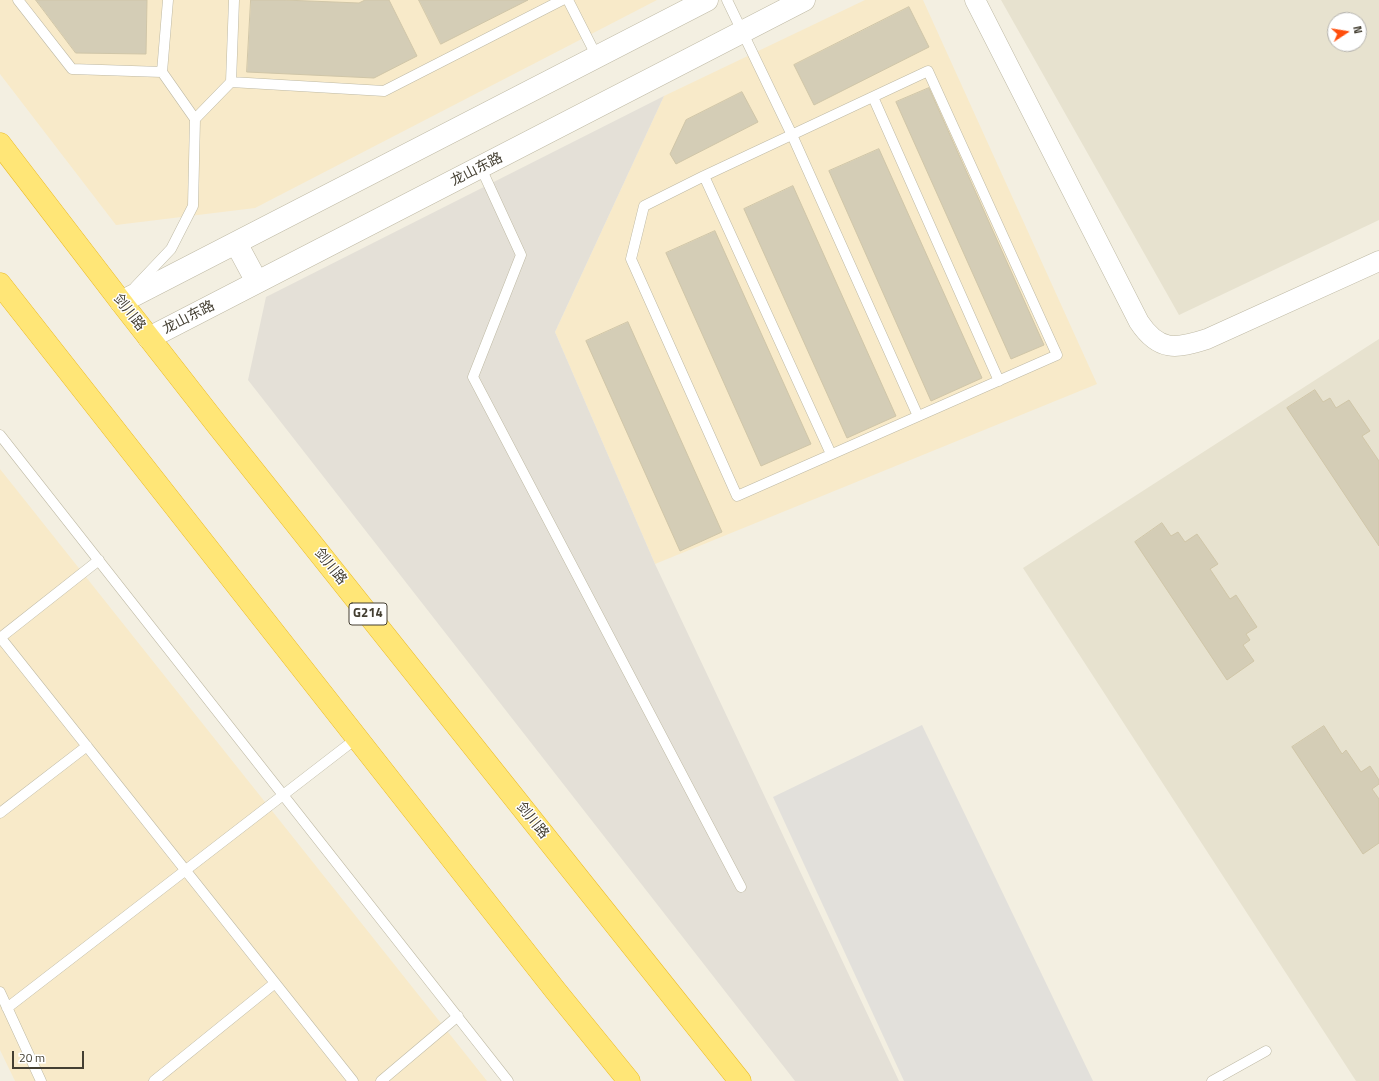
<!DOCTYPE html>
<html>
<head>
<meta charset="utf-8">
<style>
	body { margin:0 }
	#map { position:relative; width:1379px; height:1081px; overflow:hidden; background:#f3efe1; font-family:"Titillium Web",sans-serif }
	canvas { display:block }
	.north { position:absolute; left:1327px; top:12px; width:40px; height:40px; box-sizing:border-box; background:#fff; border:1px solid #b4b2ad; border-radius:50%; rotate:78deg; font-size:11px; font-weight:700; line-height:16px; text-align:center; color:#443f32 }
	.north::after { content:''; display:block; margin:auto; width:14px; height:18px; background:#ff4e0c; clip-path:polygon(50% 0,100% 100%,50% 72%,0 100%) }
	.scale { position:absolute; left:12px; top:1051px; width:72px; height:18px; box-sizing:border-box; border:2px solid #443f32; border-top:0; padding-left:5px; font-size:12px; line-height:14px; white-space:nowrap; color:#443f32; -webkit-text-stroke:3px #fff; paint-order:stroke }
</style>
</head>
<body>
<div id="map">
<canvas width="1379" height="1081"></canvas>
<div class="north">N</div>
<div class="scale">20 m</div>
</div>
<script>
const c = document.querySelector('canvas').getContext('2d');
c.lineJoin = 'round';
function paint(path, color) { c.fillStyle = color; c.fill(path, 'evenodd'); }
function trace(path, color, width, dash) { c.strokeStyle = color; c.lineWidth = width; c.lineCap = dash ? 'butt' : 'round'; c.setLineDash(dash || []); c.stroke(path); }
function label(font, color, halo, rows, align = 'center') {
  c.font = font + ' "Titillium Web","Noto Sans SC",sans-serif'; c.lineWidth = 3; c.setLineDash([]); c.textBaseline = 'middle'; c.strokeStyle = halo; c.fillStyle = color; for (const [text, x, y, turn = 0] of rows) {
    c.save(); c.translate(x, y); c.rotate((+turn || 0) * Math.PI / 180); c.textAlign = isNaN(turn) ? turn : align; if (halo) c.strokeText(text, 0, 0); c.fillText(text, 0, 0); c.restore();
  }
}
paint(new Path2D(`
	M 1001,0 L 1379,0 L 1379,220 L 1179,315 ZM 1335,20 L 1359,20 L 1359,44 L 1335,44 Z
	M 1379,339 L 1379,1081 L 1356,1081 L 1023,568 Z`), '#e7e2cf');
paint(new Path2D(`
	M 0,0 L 657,0 L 255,208 L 116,225 L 0,74 Z
	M 865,0 L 923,0 L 1097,384 L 655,564 L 555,332 L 664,96 Z
	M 0,469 L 487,1081 L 15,1081 L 0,1050 Z`), '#f8eac9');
paint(new Path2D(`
	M 664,96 L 555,332 L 655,564 L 899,1081 L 795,1081 L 248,380 L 266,297 Z`), '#e4e0d7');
paint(new Path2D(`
	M 922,725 L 1093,1081 L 904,1081 L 773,797 Z`), '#e2e0db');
const building = new Path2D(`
	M 36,0 L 147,0 L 146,54 L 76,53 Z
	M 251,0 L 284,0 L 359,3 L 365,0 L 389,0 L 417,56 L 374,78 L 247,72 Z
	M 419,0 L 528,0 L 441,44 Z
	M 909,7 L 929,47 L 814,105 L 794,65 Z
	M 929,88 L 1044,345 L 1011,359 L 896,102 Z
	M 742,92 L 758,122 L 676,164 L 670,154 L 686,120 Z
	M 879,149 L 982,378 L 931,401 L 829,171 Z
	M 793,186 L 896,416 L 847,438 L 744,209 Z
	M 715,231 L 811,444 L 761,466 L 666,253 Z
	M 628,322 L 722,532 L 680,551 L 586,341 Z
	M 1315,390 L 1323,402 L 1330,398 L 1336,408 L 1349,400 L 1370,431 L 1362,436 L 1379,461 L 1379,546 L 1287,408 Z
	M 1162,523 L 1171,536 L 1178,532 L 1185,542 L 1197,534 L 1218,564 L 1210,569 L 1230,599 L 1236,595 L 1257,627 L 1246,634 L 1250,640 L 1243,645 L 1254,661 L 1227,680 L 1135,542 Z
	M 1324,726 L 1342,754 L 1346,750 L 1361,772 L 1370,766 L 1379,780 L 1379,784 L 1372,789 L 1379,799 L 1379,843 L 1363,854 L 1292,747 Z`);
paint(building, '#d4cdb6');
trace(building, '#d0c6a8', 1);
const service = new Path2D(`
	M 18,0 L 72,69 L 162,72
	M 568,0 L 597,57
	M 727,0 L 792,135 L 918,416
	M 928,71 L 1057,355 L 737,496 L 631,259 L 644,206 L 704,176 Z
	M 231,82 L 384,91 L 562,0
	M 873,97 L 999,381
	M 195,119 L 231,82 L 234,0
	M 481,168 L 521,255 L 473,377 L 741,887
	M 704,176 L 831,454
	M 135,287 L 171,249 L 193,206 L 195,119 L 162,72 L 168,0
	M 0,435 L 508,1081
	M 0,637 L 353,1081
	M 0,638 L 99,560
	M 0,813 L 87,746
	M 0,992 L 41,1081
	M 7,1008 L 357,738
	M 154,1081 L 275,983
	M 381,1081 L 458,1016
	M 1212,1081 L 1266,1051`);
const minor = new Path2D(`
	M 975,0 L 1139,322 C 1159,352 1176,349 1207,339 L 1379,261`);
const tertiary = new Path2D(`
	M 236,243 L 257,282
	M 121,302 L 707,0
	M 149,338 L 804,0`);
const trunk = new Path2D(`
	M 0,144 L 125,307 L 218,426 L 740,1081
	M 0,284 L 555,990 L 629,1081`);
trace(service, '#beb9a4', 11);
trace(minor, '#beb9a4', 21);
trace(tertiary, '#beb9a4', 23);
trace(trunk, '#ebba23', 23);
trace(service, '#fff', 10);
trace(minor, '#fff', 20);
trace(tertiary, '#fff', 22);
trace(trunk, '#ffe677', 22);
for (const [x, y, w] of [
	[368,614,38]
]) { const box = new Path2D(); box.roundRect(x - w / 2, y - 11, w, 22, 3); c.fillStyle = '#fff'; c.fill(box); trace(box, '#443f32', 1); }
label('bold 13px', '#443f32', null, [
	["G214",368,614]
]);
label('14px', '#443f32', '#fff', [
	["龙山东路",477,170,-27],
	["剑川路",129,313,52],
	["龙山东路",189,318,-27],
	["剑川路",330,567,51],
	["剑川路",532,821,51]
]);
</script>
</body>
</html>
